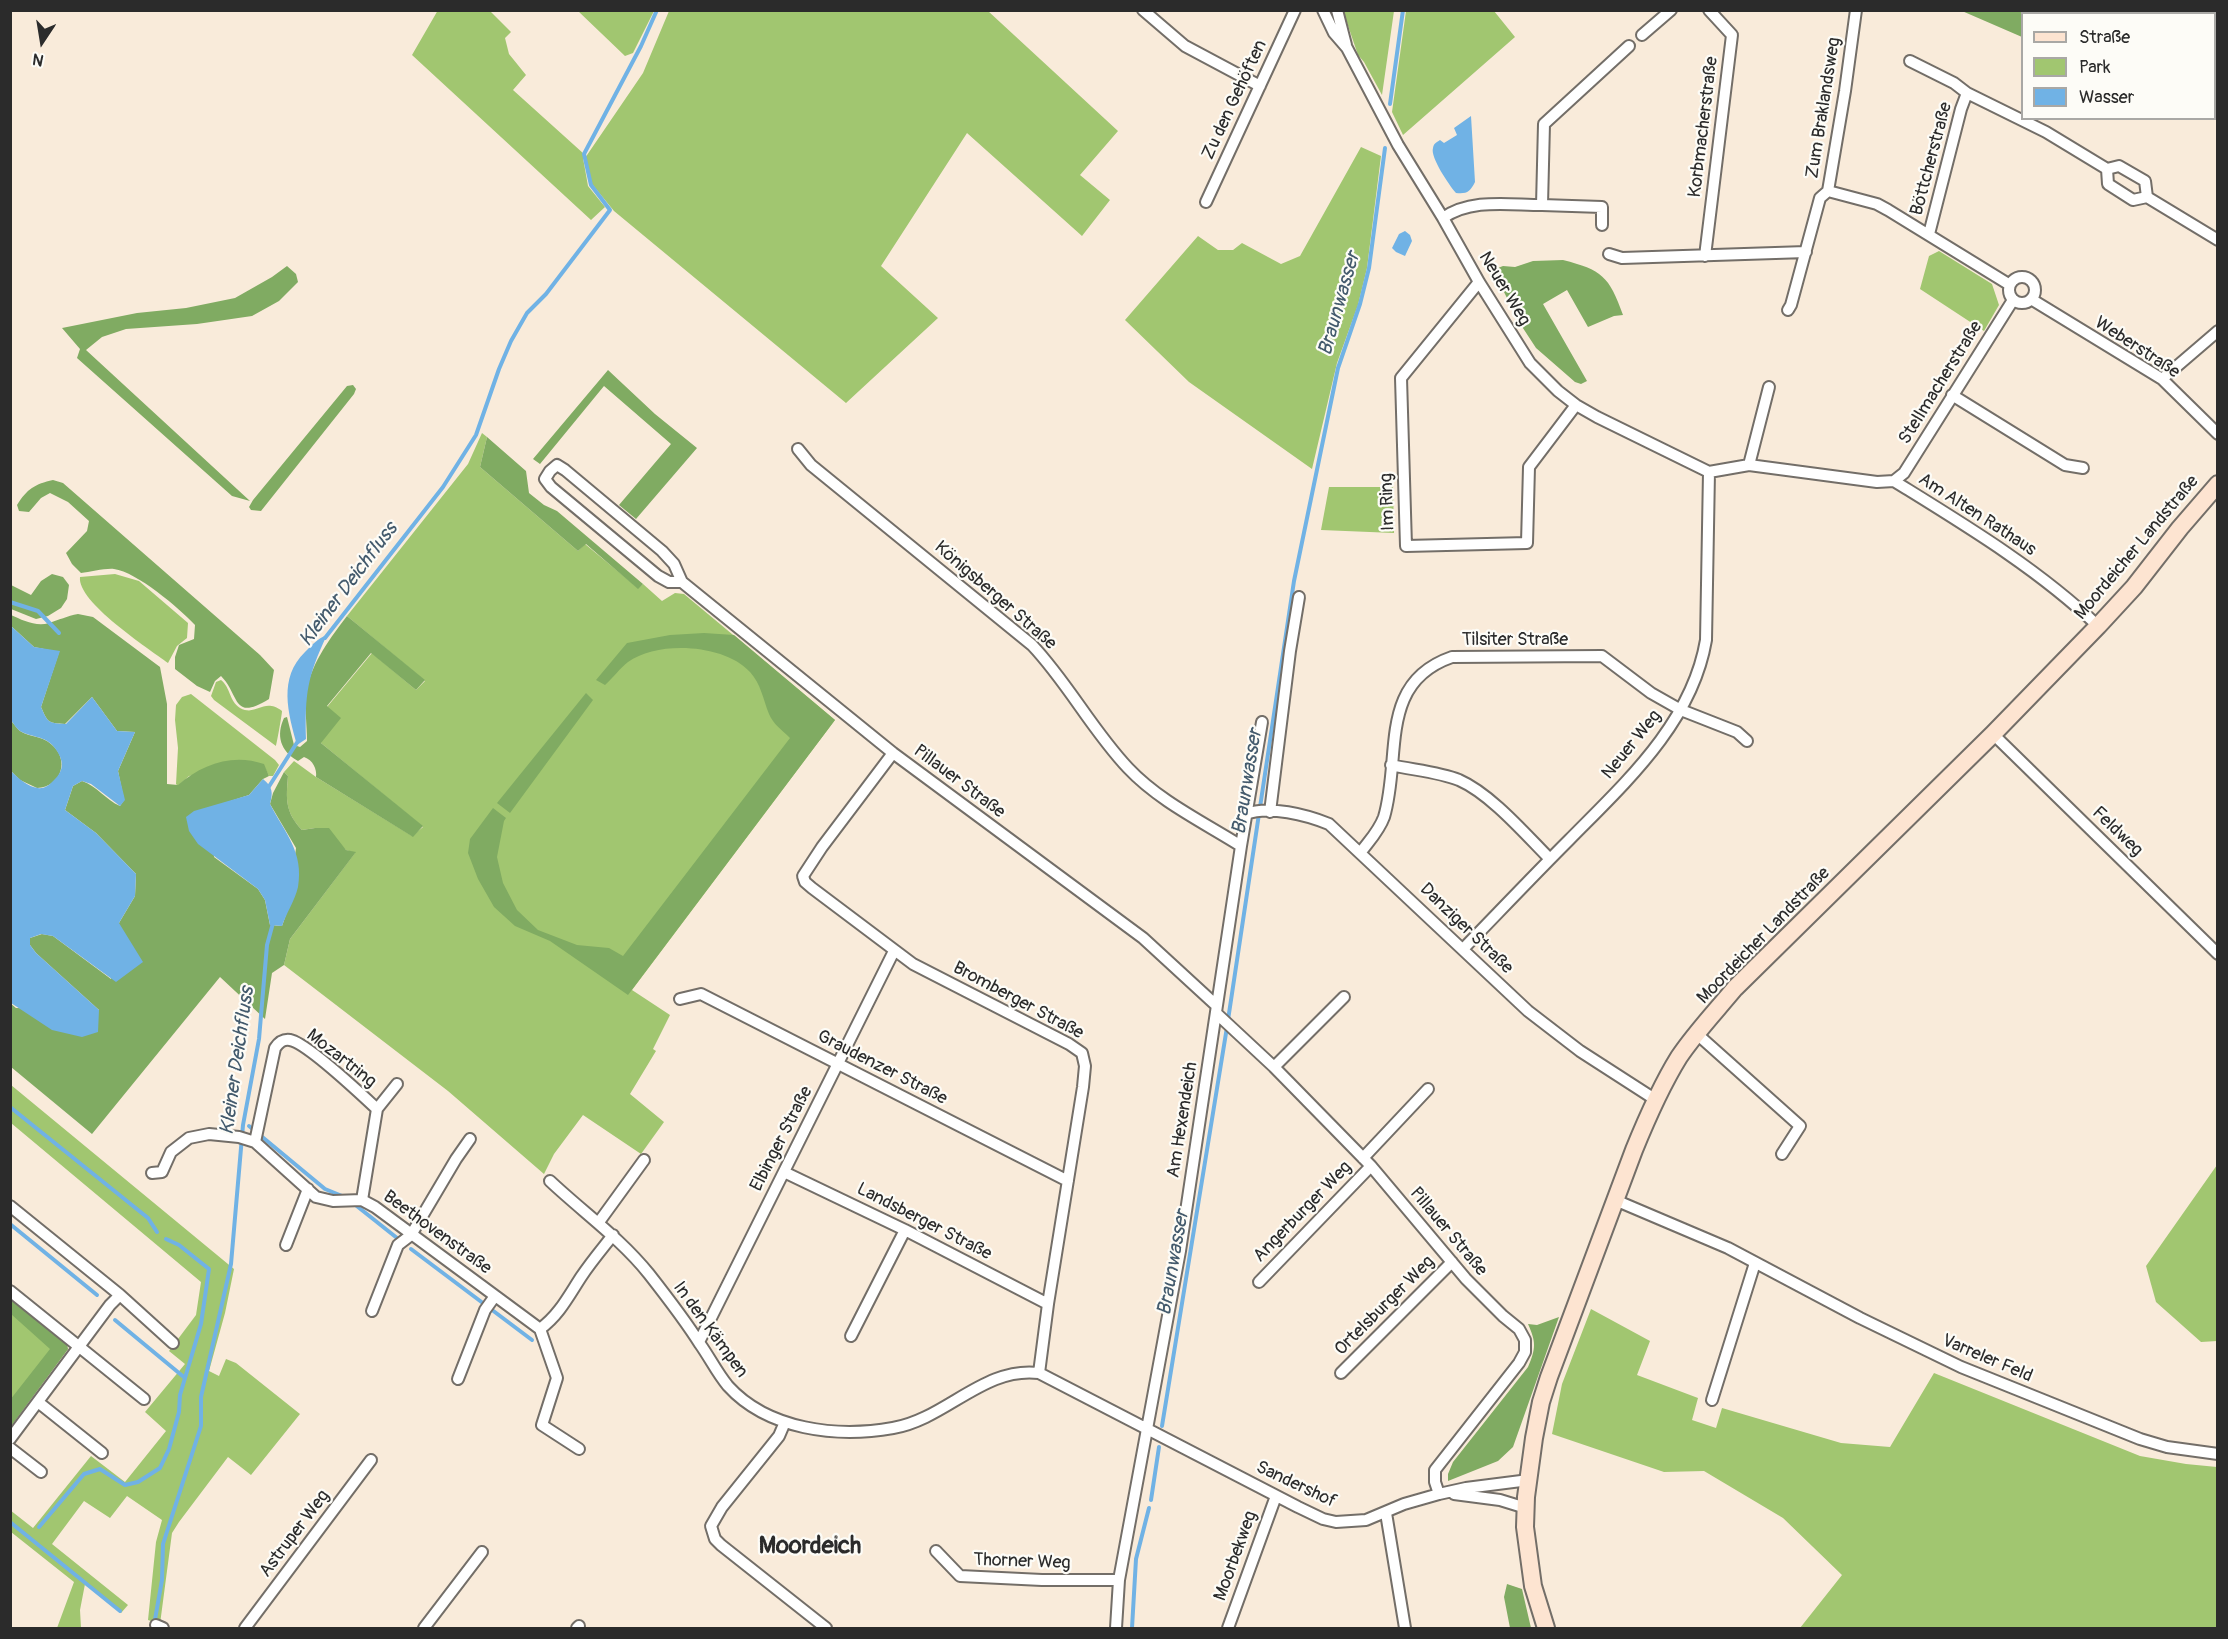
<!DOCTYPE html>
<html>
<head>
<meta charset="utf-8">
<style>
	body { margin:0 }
	#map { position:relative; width:2228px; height:1639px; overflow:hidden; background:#f9ebda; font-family:Pangolin,sans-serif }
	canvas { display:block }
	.frame { position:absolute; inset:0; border:12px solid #2b2b2b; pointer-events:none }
	.legend { position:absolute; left:2021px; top:12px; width:195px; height:108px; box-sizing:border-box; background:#fdfcf7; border:2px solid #a9a8a5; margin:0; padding:8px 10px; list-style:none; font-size:18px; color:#2b2b2b }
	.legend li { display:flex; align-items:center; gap:12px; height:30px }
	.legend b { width:30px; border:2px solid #a9a8a5 }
	.north { position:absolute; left:12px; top:12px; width:60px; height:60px; -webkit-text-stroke:4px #fdfcf7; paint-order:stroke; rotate:192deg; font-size:16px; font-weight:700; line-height:24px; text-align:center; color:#2b2b2b }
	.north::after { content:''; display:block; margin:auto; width:21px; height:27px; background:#2b2b2b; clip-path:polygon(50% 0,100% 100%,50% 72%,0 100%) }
</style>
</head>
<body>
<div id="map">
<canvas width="2228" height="1639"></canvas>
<div class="frame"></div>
<ul class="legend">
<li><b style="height:8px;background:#fde4d1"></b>Straße</li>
<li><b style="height:16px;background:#a1c670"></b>Park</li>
<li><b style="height:16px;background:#70b2e5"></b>Wasser</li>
</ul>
<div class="north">N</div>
</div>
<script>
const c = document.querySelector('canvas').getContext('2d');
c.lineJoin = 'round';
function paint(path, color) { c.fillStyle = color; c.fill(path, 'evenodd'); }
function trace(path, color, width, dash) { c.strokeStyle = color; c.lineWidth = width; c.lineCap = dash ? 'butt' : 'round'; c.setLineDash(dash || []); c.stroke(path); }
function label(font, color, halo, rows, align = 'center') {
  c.font = font + ' Pangolin,sans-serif'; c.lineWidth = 4.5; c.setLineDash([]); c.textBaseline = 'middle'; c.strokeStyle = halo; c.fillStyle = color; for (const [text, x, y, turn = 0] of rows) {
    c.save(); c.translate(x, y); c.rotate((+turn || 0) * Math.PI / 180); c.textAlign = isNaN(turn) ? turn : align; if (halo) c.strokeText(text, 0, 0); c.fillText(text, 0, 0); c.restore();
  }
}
paint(new Path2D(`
	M 438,10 L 490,11 L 511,32 L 505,38 L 509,54 L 526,75 L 513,90 L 584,154 L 583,158 L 588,186 L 605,207 L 591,220 L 412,55 Z
	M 578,11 L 654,11 L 633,53 L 625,56 Z
	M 669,11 L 988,11 L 1118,131 L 1080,175 L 1110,200 L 1082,236 L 967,133 L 881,266 L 938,318 L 846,403 L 614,211 L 592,184 L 585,158 L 643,73 Z
	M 1343,11 L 1394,11 L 1382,95 L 1364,62 L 1358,55 Z
	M 1406,11 L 1494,11 L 1515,37 L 1403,135 L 1392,112 Z
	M 1361,147 L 1381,156 L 1367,268 L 1358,305 L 1337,363 L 1312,469 L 1189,382 L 1125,320 L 1198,236 L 1218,250 L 1233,250 L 1242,243 L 1281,264 L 1300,256 Z
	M 1939,251 L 1992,284 L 1999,305 L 1984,331 L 1920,289 L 1929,256 Z
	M 482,433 L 487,437 L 480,467 L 578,551 L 585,544 L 638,588 L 643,584 L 662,601 L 675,593 L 684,594 L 835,720 L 632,990 L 670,1015 L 653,1049 L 656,1051 L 630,1094 L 664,1122 L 641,1154 L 583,1115 L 554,1154 L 544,1174 L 448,1091 L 284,965 L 290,939 L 355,853 L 346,850 L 315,828 L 302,830 C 285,812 286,800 288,776 L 284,772 L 294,761 L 316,777 L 412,836 L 423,827 L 321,743 L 327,707 L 372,653 L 416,690 L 425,681 L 347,616 L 468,464 Z
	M 1329,487 L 1393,487 L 1394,533 L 1321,530 Z
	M 115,574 L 139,581 L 188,623 L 187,638 L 177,646 L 168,663 C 148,648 77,602 80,577 Z
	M 221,680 C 231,688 229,701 240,708 C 257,717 263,697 282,711 C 282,715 277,742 276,746 L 214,700 L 211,696 L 216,682 Z
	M 191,694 L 275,760 L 279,765 L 273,776 L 269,776 L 263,764 L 189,776 L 178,786 L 176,784 L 178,748 L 175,720 L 176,705 L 182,697 Z
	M 11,1085 L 234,1269 L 225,1313 L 209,1371 L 219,1376 L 226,1359 L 236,1363 L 300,1414 L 251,1475 L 228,1457 L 179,1522 L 172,1533 L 160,1624 L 148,1620 L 156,1542 L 162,1520 L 127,1496 L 110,1518 L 84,1501 L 52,1544 L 128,1605 L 121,1613 L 85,1584 L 80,1610 L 81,1628 L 57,1628 L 74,1582 L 11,1532 L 10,1510 L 33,1528 L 91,1456 L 125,1482 L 166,1431 L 145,1412 L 185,1364 L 169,1351 L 196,1315 L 201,1282 L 11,1123 Z
	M 2217,1165 L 2217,1341 L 2201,1342 L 2156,1302 L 2146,1266 Z
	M 11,1297 L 68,1349 L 11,1426 Z
	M 1591,1309 L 1650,1341 L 1637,1375 L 1698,1398 L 1692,1420 L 1716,1428 L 1722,1408 L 1841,1443 L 1890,1447 L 1934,1373 L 2140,1456 L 2186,1464 L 2217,1467 L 2217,1628 L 1800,1628 L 1842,1575 L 1783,1518 L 1704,1471 L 1664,1472 L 1552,1434 L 1562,1384 Z`), '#a1c670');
paint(new Path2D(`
	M 2082,10 L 2085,12 L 2084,13 L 2022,14 L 2022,37 L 1962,11 Z
	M 1563,260 C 1602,270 1609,276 1623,315 L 1614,316 L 1588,327 L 1567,290 L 1543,304 L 1587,381 L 1581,384 L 1575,382 L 1536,348 L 1519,322 L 1493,270 L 1503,266 L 1515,267 L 1533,261 Z
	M 287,266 L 296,274 L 298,282 L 279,301 L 252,316 L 197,324 L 126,329 L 102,337 L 86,350 L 250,501 L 232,496 L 77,358 L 80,349 L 62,328 L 137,313 L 186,308 L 235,298 L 272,277 Z
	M 608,370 L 655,414 L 697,448 L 636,519 L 619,505 L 671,444 L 604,386 L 540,464 L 533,459 Z
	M 353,385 L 356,389 L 354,394 L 261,511 L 251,510 L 249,507 L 253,500 L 347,386 Z
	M 487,437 L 526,471 L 529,493 L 544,505 L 557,511 L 643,584 L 638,589 L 586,544 L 578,551 L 480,467 Z
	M 53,480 L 63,483 L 260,655 L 274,670 L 269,699 C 232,722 240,695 221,676 L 215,681 L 210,692 L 197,686 L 175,669 L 175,657 L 179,645 L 194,639 L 195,625 C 179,608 137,572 114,569 C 106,568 90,572 81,573 L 72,564 L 66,553 L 87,531 L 89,521 L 68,502 L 50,493 L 41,498 L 29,512 L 19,511 L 17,505 C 27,489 35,484 53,480 Z
	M 52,574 L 63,577 L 69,585 L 67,599 L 61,608 L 48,616 L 36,619 L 11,609 L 11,585 L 31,595 L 41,581 Z
	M 78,614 L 93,617 L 160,667 L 167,704 L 167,784 L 178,785 C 202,764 233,753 264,764 L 269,776 L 263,779 L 249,795 L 212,807 L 214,857 L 258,889 L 265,900 L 270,925 L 282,926 L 288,909 L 296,848 L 270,804 L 273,793 L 284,772 L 288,776 C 286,799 285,812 302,830 L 315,828 L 329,828 L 346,850 L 356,852 L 290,939 L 284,965 L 272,973 L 265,1019 L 220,977 L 92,1134 L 11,1067 L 10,1003 L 16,1008 L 99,1010 L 36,953 L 30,945 L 30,938 L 42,934 L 53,936 L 111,979 L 119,923 L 135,896 L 136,874 L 96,833 L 65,810 L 73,786 L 82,781 C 97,786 106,800 120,806 L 124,800 L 118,771 L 135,732 L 117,731 L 92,697 L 65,724 C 48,723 48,723 41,707 L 59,652 L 34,647 L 11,626 L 11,615 C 22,620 36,627 49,623 C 59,620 67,616 78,614 Z
	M 347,616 L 425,680 L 416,690 L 371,653 L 327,706 L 341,718 L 321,743 L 423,826 L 413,837 L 316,777 C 317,769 313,760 304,757 L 298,761 C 280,751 276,735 284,718 L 287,717 L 294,745 L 300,747 L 307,741 C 307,724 304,706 307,689 C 312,662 331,637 347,616 Z
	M 704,633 L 734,635 L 835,720 L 628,995 L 550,941 L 515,926 L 494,907 L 478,879 L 468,853 L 470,839 L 493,808 L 506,818 L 504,821 L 497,857 L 503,883 L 517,910 L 538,930 L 577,945 L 609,948 L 623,956 L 790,738 C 782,730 773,724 769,714 C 763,699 761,684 750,672 C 725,644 658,640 628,662 C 620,668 613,678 605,685 L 596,680 L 627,643 L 670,635 Z
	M 586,693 L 593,700 L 510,813 L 497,803 Z
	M 10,720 C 14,723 17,729 20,731 C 29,737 43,736 51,744 C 70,759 62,787 37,788 L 20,780 L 11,771 Z
	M 11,1297 L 67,1343 L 68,1349 L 11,1426 L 10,1400 L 50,1349 L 11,1314 Z
	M 1559,1317 L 1513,1447 L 1498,1461 L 1448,1481 L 1448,1474 L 1453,1462 L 1528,1367 C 1536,1348 1536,1342 1528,1324 L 1537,1325 Z
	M 1507,1584 L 1522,1589 L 1531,1628 L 1510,1628 L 1504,1597 Z`), '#80ab62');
paint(new Path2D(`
	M 1471,116 L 1475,182 C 1470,192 1467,194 1456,193 C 1449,185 1430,157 1433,148 C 1434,143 1436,143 1440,140 L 1444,143 L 1457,135 L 1454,128 Z
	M 1405,231 L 1410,235 L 1412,241 L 1405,256 L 1396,252 L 1392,248 L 1399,234 Z
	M 11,626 L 34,647 L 60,651 L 41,707 C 48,723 48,723 66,724 L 92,697 L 117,731 L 135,732 L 118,771 L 125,800 L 120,806 L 91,784 L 82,781 L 73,786 L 65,810 L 96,833 L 136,874 L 135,896 L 119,923 L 143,962 L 116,982 L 53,936 L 41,934 L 30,938 L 30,945 L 36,953 L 99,1010 L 98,1032 L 82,1037 L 52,1030 L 11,1003 L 11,771 C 18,778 28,787 38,788 C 43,789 48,786 51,783 C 65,771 65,761 54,747 C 46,736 30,737 20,731 C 17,729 13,723 11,720 Z
	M 327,635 C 307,677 305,694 306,739 L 297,745 C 288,713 278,678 305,652 C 312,645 317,639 327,635 Z
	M 263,779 C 273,787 273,793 270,804 C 285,833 304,852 298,887 C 295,900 286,914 282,926 L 270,925 L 265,900 L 258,889 L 198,844 L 189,831 L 186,817 L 194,811 L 249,795 Z`), '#70b2e5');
trace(new Path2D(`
	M 1390,104 L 1403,10
	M 10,602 L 38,611 L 59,633
	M 325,638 L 443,487 L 476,435 L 499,369 L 511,341 L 527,313 L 546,294 L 610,210 L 591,185 L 584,154 L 641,46 L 657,10
	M 268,788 L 298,741
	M 1228,1020 L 1294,581 L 1338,368 L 1360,304 L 1369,268 L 1385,148
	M 10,1107 L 148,1218 L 157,1232
	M 249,1126 L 325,1189 L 347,1198
	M 353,1203 L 397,1238
	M 10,1224 L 97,1295
	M 411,1249 L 532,1340
	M 115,1320 L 185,1378
	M 1162,1426 L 1227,1027
	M 1151,1500 L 1159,1447
	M 10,1522 L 120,1611
	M 39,1527 L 84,1474 L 100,1469 L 125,1485 L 138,1482 L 160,1468 L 169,1449 L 179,1412 L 180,1395 L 201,1324 L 209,1269 L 179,1245 L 166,1239
	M 154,1625 L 162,1580 L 163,1544 L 201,1426 L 201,1397 L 231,1264 L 243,1125 L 259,1039 L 267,945 L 273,923
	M 1132,1628 L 1136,1559 L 1149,1508`), '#70b2e5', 4);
const street = new Path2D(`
	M 1143,10 L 1185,46 L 1260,86
	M 1323,10 L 1334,33 L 1347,48 L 1398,145 L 1443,218 L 1479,282 L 1530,363 L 1558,391 L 1576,405 L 1597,417 L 1709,472 L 1749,465 L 1877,482 L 1894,481 C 1965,525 2037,568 2098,626
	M 1337,10 L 1346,45
	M 1642,35 L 1671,10
	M 1910,61 L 1954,83 L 1967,93 L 2046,132 L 2107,169 L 2119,166 L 2145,181 L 2147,197
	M 2107,169 L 2108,184 L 2133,200 L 2147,197 L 2218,240
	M 1828,191 L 1877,204 L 1888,210 L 2010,285
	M 1206,202 L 1295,10
	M 1542,205 L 1602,207 L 1602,225
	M 1443,218 C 1471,198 1509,205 1542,205 L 1544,124 L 1629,46
	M 1929,234 L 1961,109 L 1967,93
	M 1609,254 L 1622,258 L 1806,252
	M 1705,256 L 1732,35 L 1709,10
	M2009 290a13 13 0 1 1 26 0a13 13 0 1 1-26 0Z
	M 1479,282 L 1401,378 L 1406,546 L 1527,543 L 1529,467 L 1576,405
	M 2031,299 L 2162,379 L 2218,434
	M 1788,310 L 1791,305 L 1820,198 L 1828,191 L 1845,91 L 1856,10
	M 2162,379 L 2218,331
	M 1952,395 L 2065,465 L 2083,468
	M 798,449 L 811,465 L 1032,645 C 1068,683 1092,730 1128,768 C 1159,801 1203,822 1241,846
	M 1749,465 L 1769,387
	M 1894,481 L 1904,473 L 2013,300
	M 682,582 L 669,582 L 658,576 L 551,487 L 545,479 L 550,471 L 557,465 L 565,470 L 662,551 L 674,564 L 682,582 L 893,753 L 1143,938 L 1217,1006
	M 1993,734 L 2218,954
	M 893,753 L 822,847 L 803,876 L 805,882 L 812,888 L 913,964 L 1069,1044 L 1082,1053 L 1085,1066 L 1083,1087 L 1048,1304 L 1039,1373
	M 1391,765 C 1413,770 1439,772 1459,780 C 1491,794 1526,835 1550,859
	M 1270,812 L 1290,651 L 1299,597
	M 1246,814 C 1269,805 1307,815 1329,824 L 1528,1011 L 1580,1051 L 1656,1100
	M 1361,852 C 1369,841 1379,831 1384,817 C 1402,757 1377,683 1452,657 L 1602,656 L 1651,693 L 1681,710 L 1737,732 L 1747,741
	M 1463,949 C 1498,913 1533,876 1569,840 C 1625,783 1692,723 1706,640 L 1709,472
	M 680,999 L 701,994 L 1068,1181
	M 1216,1013 L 1274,1067 L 1371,1166 L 1466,1279 L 1503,1316 L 1519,1329 L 1525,1340 L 1525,1352 L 1519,1363 L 1435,1470 L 1435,1482 L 1439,1494
	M 1697,1034 L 1800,1126 L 1782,1154
	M 1274,1067 L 1344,997
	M 377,1109 L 397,1084
	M 255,1142 L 275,1048 C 279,1042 283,1039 290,1040 C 307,1043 362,1095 377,1109 L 362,1200
	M 1363,1158 L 1428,1089
	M 784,1172 L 905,1230 L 1048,1304
	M 152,1173 L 162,1172 L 171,1152 L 189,1138 L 209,1134 L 239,1137 L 255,1142 L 316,1197 L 333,1201 L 362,1200 L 375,1207 L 540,1329 C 559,1315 568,1297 581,1277 C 591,1262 602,1249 613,1235
	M 550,1181 C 584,1213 620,1238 649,1274 C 667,1297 685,1320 700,1344 C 710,1358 717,1373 728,1386 C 768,1430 837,1438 893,1428 C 946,1419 984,1366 1039,1373 L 1298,1507 L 1323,1519 L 1336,1522 L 1366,1520 L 1404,1504 L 1439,1494 L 1466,1488 L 1529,1480
	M 1615,1200 L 1728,1248 L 1860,1318 L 1961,1367 L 2140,1439 L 2167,1447 L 2218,1454
	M 10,1206 L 120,1295 L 173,1343
	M 599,1222 L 644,1160
	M 286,1245 L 308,1189
	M 1259,1282 L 1371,1166
	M 10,1291 L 144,1399
	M 372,1311 L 398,1245 L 411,1235 L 456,1159 L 470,1139
	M 540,1329 L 557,1378 L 542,1425 L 579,1449
	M 851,1336 L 905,1230
	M 699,1342 L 894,951
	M 1341,1373 L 1452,1262
	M 458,1379 L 485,1310 L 495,1296
	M 1712,1400 L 1755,1263
	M 38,1402 L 102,1453
	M 785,1422 L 779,1436 L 722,1507 L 711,1526 L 715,1539 L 721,1545 L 826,1628
	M 10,1439 L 110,1305 L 120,1295
	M 10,1448 L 41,1472
	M 1454,1494 L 1500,1500 L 1526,1508
	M 1386,1513 L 1405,1628
	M 936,1551 L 960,1576 L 1042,1580 L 1119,1580
	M 156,1625 L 163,1628
	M 245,1628 L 371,1460
	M 424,1628 L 482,1552
	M 577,1628 L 579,1626
	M 1116,1628 L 1119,1580 L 1180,1251 L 1241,846 L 1262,722
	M 1228,1628 L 1276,1496`);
const secondary = new Path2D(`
	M 1546,1628 L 1533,1586 L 1525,1527 L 1526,1497 L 1534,1438 L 1541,1402 L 1549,1377 L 1634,1150 C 1647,1118 1661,1086 1679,1057 C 1695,1033 1716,1011 1735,988 L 1993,734 L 2098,626 L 2134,587 L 2180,528 L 2218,484`);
trace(street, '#736e68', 14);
trace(secondary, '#736e68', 20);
trace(street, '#fff', 10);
trace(secondary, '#fde4d1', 16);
label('18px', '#2b2b2b', '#fdfcf7', [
	["Zu den Gehöften",1235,100,-65],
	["Zum Braklandsweg",1824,108,-81],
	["Korbmacherstraße",1704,127,-83],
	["Böttcherstraße",1932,159,-75],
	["Neuer Weg",1504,289,59],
	["Weberstraße",2137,348,33],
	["Stellmacherstraße",1941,383,-58],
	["Im Ring",1388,502,-92],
	["Am Alten Rathaus",1977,515,33],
	["Moordeicher Landstraße",2137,548,-50],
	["Königsberger Straße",995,596,41],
	["Tilsiter Straße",1515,640],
	["Neuer Weg",1632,745,-51],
	["Pillauer Straße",959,782,37],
	["Feldweg",2117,832,44],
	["Danziger Straße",1466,929,44],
	["Moordeicher Landstraße",1764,936,-46],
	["Bromberger Straße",1018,1001,28],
	["Mozartring",341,1059,38],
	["Graudenzer Straße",882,1068,27],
	["Am Hexendeich",1183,1120,-81],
	["Elbinger Straße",782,1139,-63],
	["Angerburger Weg",1303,1212,-46],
	["Landsberger Straße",924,1222,27],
	["Pillauer Straße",1448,1232,50],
	["Beethovenstraße",437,1233,36],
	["Ortelsburger Weg",1385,1306,-45],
	["In den Kämpen",710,1330,54],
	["Varreler Feld",1987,1359,23],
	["Sandershof",1296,1485,25],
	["Astruper Weg",295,1534,-53],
	["Moorbekweg",1236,1556,-70],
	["Thorner Weg",1022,1562,2]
]);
label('italic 20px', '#435a6c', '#fdfcf7', [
	["Braunwasser",1340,304,-74],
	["Kleiner Deichfluss",349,585,-53],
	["Braunwasser",1248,782,-81],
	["Kleiner Deichfluss",238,1061,-82],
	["Braunwasser",1174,1263,-80]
]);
label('bold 24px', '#2b2b2b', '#fdfcf7', [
	["Moordeich",810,1547]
]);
</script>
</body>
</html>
